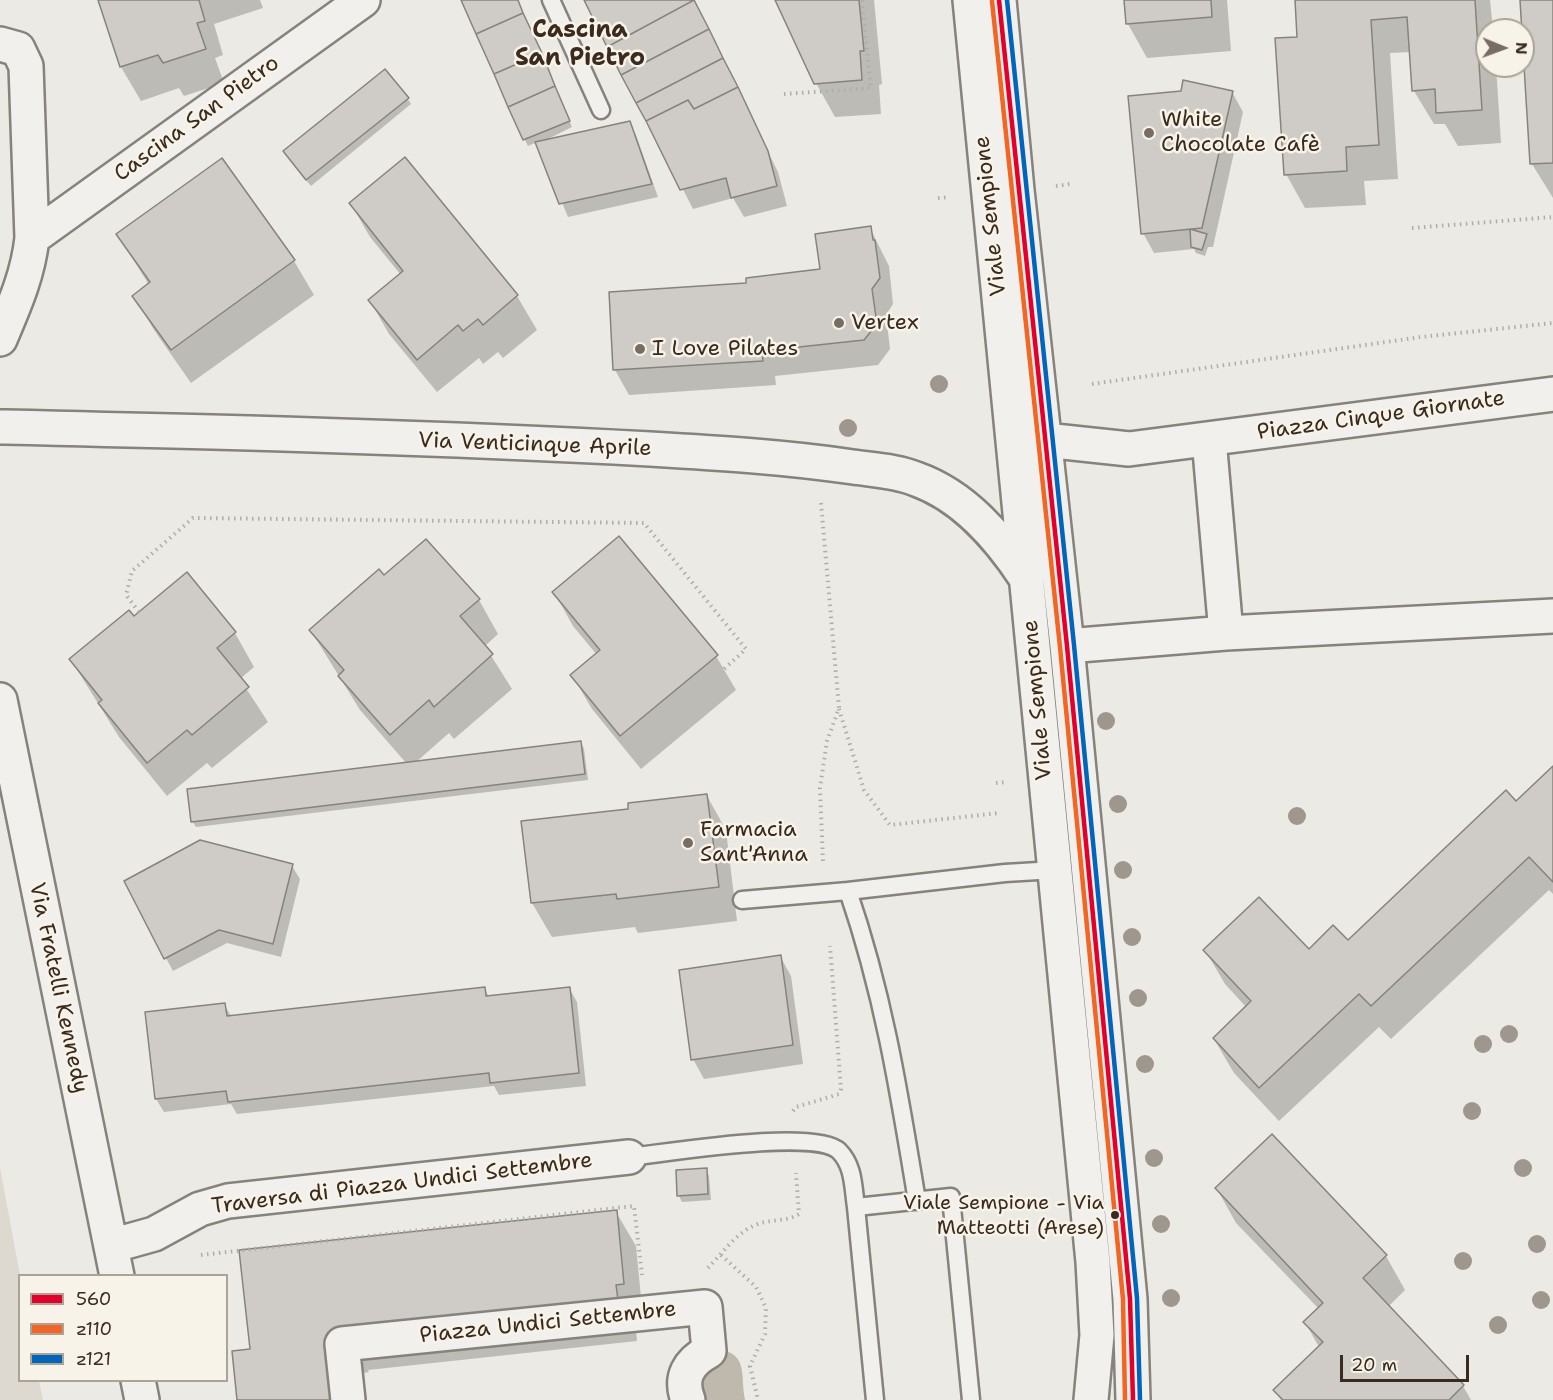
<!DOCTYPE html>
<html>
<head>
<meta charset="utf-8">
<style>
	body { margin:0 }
	#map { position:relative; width:1553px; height:1400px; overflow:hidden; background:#eceae4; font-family:"Shantell Sans",sans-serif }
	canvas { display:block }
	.legend { position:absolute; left:18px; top:1274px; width:210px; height:108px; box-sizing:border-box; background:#f7f3e8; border:2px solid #aca397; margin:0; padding:8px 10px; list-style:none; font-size:18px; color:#3b2a1e }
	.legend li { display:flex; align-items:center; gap:12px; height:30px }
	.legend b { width:30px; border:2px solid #aca397 }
	.north { position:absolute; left:1475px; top:18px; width:60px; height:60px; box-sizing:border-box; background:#f7f3e8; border:2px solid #aca397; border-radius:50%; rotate:91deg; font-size:16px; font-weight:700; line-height:24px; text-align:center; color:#3b2a1e }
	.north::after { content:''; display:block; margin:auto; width:21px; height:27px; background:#796d63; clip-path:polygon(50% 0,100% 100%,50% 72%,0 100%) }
	.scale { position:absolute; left:1340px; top:1355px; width:129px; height:27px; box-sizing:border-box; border:3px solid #3b2a1e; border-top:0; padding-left:8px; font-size:18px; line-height:21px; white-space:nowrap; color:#3b2a1e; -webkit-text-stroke:4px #f7f3e8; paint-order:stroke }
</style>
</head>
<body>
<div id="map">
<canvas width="1553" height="1400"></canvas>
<ul class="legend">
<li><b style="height:8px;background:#e4002b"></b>560</li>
<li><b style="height:8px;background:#f26522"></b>z110</li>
<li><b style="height:8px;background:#0065bd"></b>z121</li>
</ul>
<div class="north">N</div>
<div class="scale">20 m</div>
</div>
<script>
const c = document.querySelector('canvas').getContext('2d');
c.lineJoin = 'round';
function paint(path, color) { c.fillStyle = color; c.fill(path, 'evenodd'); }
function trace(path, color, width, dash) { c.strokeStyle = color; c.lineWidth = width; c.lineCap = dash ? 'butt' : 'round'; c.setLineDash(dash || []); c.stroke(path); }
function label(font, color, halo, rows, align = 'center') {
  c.font = font + ' "Shantell Sans",sans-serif'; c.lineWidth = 5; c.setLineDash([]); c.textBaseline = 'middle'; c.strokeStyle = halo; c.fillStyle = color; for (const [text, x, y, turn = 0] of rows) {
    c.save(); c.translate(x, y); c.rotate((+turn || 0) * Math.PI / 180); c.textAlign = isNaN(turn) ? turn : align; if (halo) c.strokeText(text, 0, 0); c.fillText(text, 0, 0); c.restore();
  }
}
paint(new Path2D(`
	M 0,1168 L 20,1275 L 20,1380 L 39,1381 L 43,1400 L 0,1400 Z`), '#ddd9d0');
paint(new Path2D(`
	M 719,1349 C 749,1355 740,1375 745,1400 L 688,1400 Z`), '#beb8ad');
paint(new Path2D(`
	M 99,0 L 260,0 L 263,8 L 214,24 L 223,55 L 215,58 L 224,83 L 184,96 L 179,88 L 141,101 L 121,67 Z
	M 464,0 L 518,0 L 572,127 L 540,143 L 629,122 L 636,135 L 658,197 L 568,217 L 537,142 L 528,146 L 525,140 Z
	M 586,0 L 693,0 L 778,172 L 787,206 L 744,217 L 733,198 L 693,209 Z
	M 776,0 L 874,0 L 882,84 L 879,85 L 881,114 L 835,117 L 816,83 Z
	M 1126,0 L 1227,0 L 1231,51 L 1147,58 L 1128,24 Z
	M 1297,0 L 1490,0 L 1493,30 L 1487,30 L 1487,66 L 1496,66 L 1501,143 L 1458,146 L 1445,124 L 1434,124 L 1414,91 L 1411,52 L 1390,53 L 1398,179 L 1364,181 L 1366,205 L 1305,208 L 1286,174 L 1299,38 Z
	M 1521,0 L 1553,0 L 1553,198 L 1532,164 Z
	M 1232,92 L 1243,112 L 1213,247 L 1208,247 L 1205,256 L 1196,253 L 1194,249 L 1154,253 L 1143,233 Z
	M 407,98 L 411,104 L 311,186 L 288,158 Z
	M 405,159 L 517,296 L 537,330 L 503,358 L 498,352 L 483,364 L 479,358 L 437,392 L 389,334 L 370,301 L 401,275 L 370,237 L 351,204 Z
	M 222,160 L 294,261 L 314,295 L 191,383 L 154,330 L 134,296 L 149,285 L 118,235 Z
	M 870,228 L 889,266 L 893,304 L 886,315 L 890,349 L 878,365 L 775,376 L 776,385 L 629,395 L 615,370 L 611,293 L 748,285 L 821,270 Z
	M 426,541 L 479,600 L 498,634 L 485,646 L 512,689 L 454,739 L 449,733 L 415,763 L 581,743 L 584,749 L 588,780 L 196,827 L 192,821 L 407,764 L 360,710 L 311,631 L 384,577 Z
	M 554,592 L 716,656 L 736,690 L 641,769 L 592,709 L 572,675 L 597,655 L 573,626 Z
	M 235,633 L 254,667 L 240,679 L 268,722 L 212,768 L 207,763 L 167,796 L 119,737 L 71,660 Z
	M 1553,768 L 1553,894 L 1549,890 L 1391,1039 L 1379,1027 L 1279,1121 L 1234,1073 L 1214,1039 L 1247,1008 L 1225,984 L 1205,950 L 1309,951 L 1347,942 L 1516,803 Z
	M 707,796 L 726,830 L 737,921 L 638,933 L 635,927 L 552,937 L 532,903 L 630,810 Z
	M 292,866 L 300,879 L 281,957 L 227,943 L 173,971 L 166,958 Z
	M 780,956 L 791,976 L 803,1064 L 704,1079 L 693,1059 Z
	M 569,988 L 577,1002 L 586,1086 L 499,1095 L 494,1086 L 237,1114 L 231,1104 L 164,1112 L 156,1099 L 146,1013 L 224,1005 L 232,1017 L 485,989 L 489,997 Z
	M 1272,1136 L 1386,1256 L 1405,1290 L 1388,1307 L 1463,1386 L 1471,1400 L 1281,1400 L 1275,1390 L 1319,1347 L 1305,1322 L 1319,1309 L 1236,1223 L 1217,1189 Z
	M 706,1170 L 709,1176 L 711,1200 L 682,1202 L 679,1196 Z
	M 616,1212 L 636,1246 L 643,1318 L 635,1318 L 637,1341 L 368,1370 L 369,1372 L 239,1400 Z`), '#0003');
const building = new Path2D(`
	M 98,0 L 199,0 L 205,21 L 197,23 L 206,49 L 163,63 L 158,55 L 120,67 Z
	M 461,0 L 518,0 L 523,13 L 476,34 Z
	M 584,0 L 694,0 L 607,47 Z
	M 694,0 L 709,29 L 621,75 L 607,47 Z
	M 775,0 L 859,0 L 864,51 L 860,51 L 862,80 L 814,84 Z
	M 1124,0 L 1211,0 L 1212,17 L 1126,24 Z
	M 1295,0 L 1475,0 L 1482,110 L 1436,113 L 1435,89 L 1412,91 L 1407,17 L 1371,20 L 1379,145 L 1346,147 L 1347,171 L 1284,175 L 1275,38 L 1297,37 Z
	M 1520,0 L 1553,0 L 1553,163 L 1530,164 Z
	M 523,13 L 542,53 L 494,74 L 476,34 Z
	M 709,29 L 723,58 L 636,103 L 621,75 Z
	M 542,53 L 555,86 L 508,107 L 494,74 Z
	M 723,58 L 738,87 L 694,109 L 688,100 L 646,121 L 636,103 Z
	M 385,69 L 409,98 L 306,180 L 283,151 Z
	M 1183,80 L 1233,91 L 1202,228 L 1141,234 L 1128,96 L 1181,91 Z
	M 555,86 L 570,121 L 523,140 L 508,107 Z
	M 738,87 L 768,151 L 777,186 L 731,198 L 726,178 L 680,190 L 646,121 L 688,100 L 694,109 Z
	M 630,121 L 652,184 L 559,204 L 535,142 Z
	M 405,157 L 518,295 L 483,325 L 478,319 L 463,331 L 458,325 L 417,360 L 368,300 L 403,271 L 349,203 Z
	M 222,158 L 295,260 L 171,350 L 132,296 L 150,282 L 116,234 Z
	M 871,226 L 873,240 L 875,240 L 880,278 L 872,289 L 877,324 L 864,340 L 762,351 L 763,361 L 613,370 L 609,292 L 746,283 L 746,278 L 820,269 L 815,234 Z
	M 1190,229 L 1207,234 L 1202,250 L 1191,247 Z
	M 619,536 L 718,655 L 620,736 L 570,675 L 600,650 L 552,592 Z
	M 426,539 L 480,599 L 460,616 L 493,654 L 434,707 L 429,700 L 390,735 L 338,676 L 344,670 L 309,630 L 379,569 L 384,575 Z
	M 187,572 L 236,632 L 217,648 L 249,687 L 192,735 L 187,730 L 147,763 L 98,703 L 102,700 L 69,659 L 129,610 L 134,616 Z
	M 581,741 L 585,774 L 191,822 L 187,789 Z
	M 1553,766 L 1553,882 L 1529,857 L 1371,1006 L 1359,994 L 1259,1088 L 1213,1038 L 1251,1001 L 1203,950 L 1259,897 L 1309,949 L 1333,925 L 1348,940 L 1506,790 L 1516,801 Z
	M 707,794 L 719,887 L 617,899 L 616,894 L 531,903 L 521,821 L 628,809 L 628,803 Z
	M 200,840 L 293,864 L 273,944 L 219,930 L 164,959 L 124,881 Z
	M 781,955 L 793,1045 L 691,1060 L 679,970 Z
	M 485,987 L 486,996 L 570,987 L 579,1073 L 490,1083 L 489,1073 L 228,1102 L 226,1091 L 155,1099 L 145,1012 L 225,1003 L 227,1016 Z
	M 1272,1134 L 1387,1255 L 1363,1278 L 1464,1385 L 1449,1400 L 1283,1400 L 1273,1390 L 1323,1342 L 1303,1322 L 1323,1303 L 1215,1188 Z
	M 707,1168 L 708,1194 L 677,1196 L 676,1170 Z
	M 617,1210 L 624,1284 L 616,1285 L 619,1307 L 350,1336 L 342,1400 L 237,1400 L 232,1351 L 250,1349 L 239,1250 Z`);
paint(building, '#cfccc7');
trace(building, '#86827c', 1.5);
const lane = new Path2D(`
	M 551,0 L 601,110
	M 848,891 L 1005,873 L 1055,870
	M 742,900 L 848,891 C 884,996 899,1092 917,1201
	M 629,1157 C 667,1153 815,1128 839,1151 C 854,1166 853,1187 856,1207
	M 875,1400 L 856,1207 L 951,1197 L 971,1400`);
const street = new Path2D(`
	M 970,0 L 1093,1262 L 1097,1335 L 1091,1400
	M 999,0 L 1017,190 L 1067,646 L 1130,1299 L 1133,1400
	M 0,44 L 18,49 L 26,66 L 32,238 C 28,275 14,306 0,339
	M 32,238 L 363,0
	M 0,427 C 216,432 434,437 650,449 C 718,453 785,457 853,467 C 874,470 897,471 916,479 C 964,496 999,537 1026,578
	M 1209,439 L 1226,633
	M 1045,440 L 1129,449 L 1553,394
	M 1067,646 L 1226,633 L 1553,616
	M 0,700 L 117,1276
	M 111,1246 L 154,1234 L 200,1209 L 228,1201 L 629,1157
	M 138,1380 L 142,1400
	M 348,1400 L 342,1344 L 705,1307 L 709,1351 C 689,1362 679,1377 688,1400`);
trace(lane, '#86827c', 21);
trace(street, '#86827c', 38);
trace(new Path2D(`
	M 784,94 L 871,88 L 862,0
	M 1056,186 L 1070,184
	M 938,198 L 950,197
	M 1412,228 L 1553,217
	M 1092,384 L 1421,337 L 1553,323
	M 821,503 L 839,708 L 827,741 L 820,788 L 823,863
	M 139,612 L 126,595 L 132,571 L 193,518 L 644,523 L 746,649 L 724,669
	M 839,709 L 864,790 L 890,825 L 999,813
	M 996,783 L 1008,782
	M 793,1111 L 796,1107 L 839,1094 L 841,1089 L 830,946
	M 201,1255 L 634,1206 L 642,1275
	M 721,1255 L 756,1287 L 766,1308 L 765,1334 L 750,1366 L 758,1400
	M 708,1268 C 723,1253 737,1231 758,1224 C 771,1219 786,1222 799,1214 L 796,1173`), '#b0ada8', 4, [1.5, 4.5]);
trace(lane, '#f1f0ec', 16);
trace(street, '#f1f0ec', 33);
trace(new Path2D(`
	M 999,0 L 1067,646 L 1130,1299 L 1133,1400`), '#e4002b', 4.5);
trace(new Path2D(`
	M 992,1 L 1060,647 L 1123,1299 L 1125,1400`), '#f26522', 4.5);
trace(new Path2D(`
	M 1007,0 L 1074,645 L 1137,1298 L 1140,1400`), '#0065bd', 4.5);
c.fillStyle = '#9f968d';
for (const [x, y] of [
	[939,384],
	[848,428],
	[1106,721],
	[1118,804],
	[1297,816],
	[1123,870],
	[1132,937],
	[1138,998],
	[1509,1034],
	[1483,1044],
	[1145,1064],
	[1472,1111],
	[1154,1158],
	[1523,1168],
	[1161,1224],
	[1537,1244],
	[1463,1261],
	[1171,1298],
	[1541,1300],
	[1498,1325]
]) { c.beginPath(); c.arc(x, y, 9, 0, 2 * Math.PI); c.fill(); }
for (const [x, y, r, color] of [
	[1149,133,6,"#796d63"],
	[839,323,6,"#796d63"],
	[640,349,6,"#796d63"],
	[688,843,6,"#796d63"],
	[1115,1215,5,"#3b2a1e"]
]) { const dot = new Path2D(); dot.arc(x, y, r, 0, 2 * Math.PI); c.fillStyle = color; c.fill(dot); trace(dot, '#f7f3e8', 2); }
label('20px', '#3b2a1e', '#f7f3e8', [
	["Viale Sempione - Via",1104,1204],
	["Matteotti (Arese)",1104,1229]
], 'right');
label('22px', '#3b2a1e', '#f7f3e8', [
	["Cascina San Pietro",197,119,-36],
	["Viale Sempione",991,216,-96],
	["Piazza Cinque Giornate",1381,416,-8],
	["Via Venticinque Aprile",535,445,2],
	["Viale Sempione",1038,700,-95],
	["Via Fratelli Kennedy",58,988,78],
	["Traversa di Piazza Undici Settembre",402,1184,-7],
	["Piazza Undici Settembre",548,1323,-6]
]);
label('22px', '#3b2a1e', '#f7f3e8', [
	["White",1161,120],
	["Chocolate Cafè",1161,145],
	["Vertex",851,323],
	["I Love Pilates",652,349],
	["Farmacia",700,830],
	["Sant'Anna",700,855]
], 'left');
label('bold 24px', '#3b2a1e', '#f7f3e8', [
	["Cascina",580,31],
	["San Pietro",580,59]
]);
</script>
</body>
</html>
